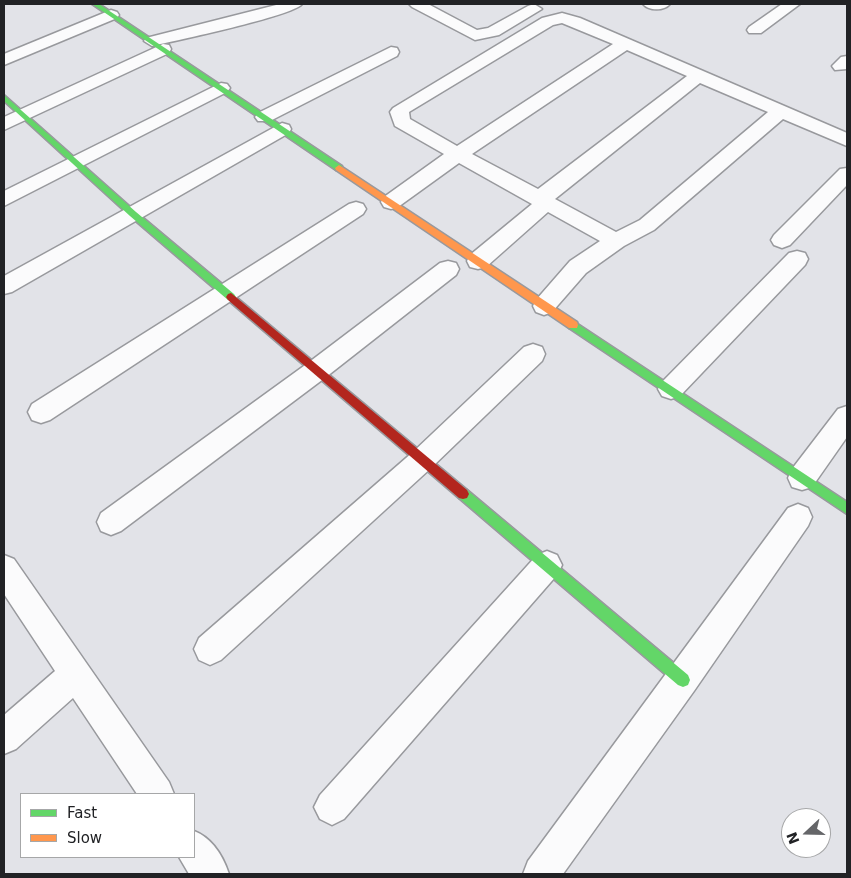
<!DOCTYPE html>
<html>
<head>
<meta charset="utf-8">
<style>
	body { margin:0 }
	#map { position:relative; width:851px; height:878px; overflow:hidden; background:#e2e3e8; font-family:"DejaVu Sans",sans-serif }
	canvas { display:block }
	.frame { position:absolute; inset:0; border:5px solid #212225; pointer-events:none }
	.legend { position:absolute; left:20px; top:793px; width:175px; height:65px; box-sizing:border-box; background:#fff; border:1px solid #a6a7a8; margin:0; padding:6px 9px; list-style:none; font-size:15px; color:#212225 }
	.legend li { display:flex; align-items:center; gap:10px; height:25px }
	.legend b { width:25px; border:1px solid #a6a7a8 }
	.north { position:absolute; left:781px; top:808px; width:50px; height:50px; box-sizing:border-box; background:#fff; border:1px solid #a6a7a8; border-radius:50%; rotate:249deg; font-size:14px; font-weight:700; line-height:20px; text-align:center; color:#212225 }
	.north::after { content:''; display:block; margin:auto; width:18px; height:22px; background:#656669; clip-path:polygon(50% 0,100% 100%,50% 72%,0 100%) }
</style>
</head>
<body>
<div id="map">
<canvas width="851" height="878"></canvas>
<div class="frame"></div>
<ul class="legend">
<li><b style="height:6px;background:#63d668"></b>Fast</li>
<li><b style="height:6px;background:#ff974d"></b>Slow</li>
</ul>
<div class="north">N</div>
</div>
<script>
const c = document.querySelector('canvas').getContext('2d');
c.lineJoin = 'round';
function trace(path, color, width, dash) { c.strokeStyle = color; c.lineWidth = width; c.lineCap = dash ? 'butt' : 'round'; c.setLineDash(dash || []); c.stroke(path); }
function paint(path, color) { c.fillStyle = color; c.fill(path, 'evenodd'); }
const street = new Path2D(`
	M 280,4 L 302,4 C 293,16 174,41 152,46 L 144,41 L 146,38 Z
	M 409,4 L 428,4 L 477,30 L 488,28 L 528,6 L 534,4 L 542,9 L 499,35 L 475,40 L 412,7 Z
	M 643,4 L 670,4 C 664,11 649,11 643,4 Z
	M 782,4 L 800,4 L 761,33 L 749,33 L 747,30 L 749,27 Z
	M 111,10 L 117,12 L 119,15 L 117,18 L 4,65 L 4,54 Z
	M 562,13 L 580,18 L 847,133 L 847,146 L 783,119 L 654,230 L 624,246 L 586,273 L 552,312 L 544,315 L 536,312 L 533,306 L 536,300 L 570,261 L 600,241 L 548,212 L 486,267 L 478,269 L 470,267 L 467,261 L 470,255 L 532,204 L 459,163 L 398,207 L 391,209 L 384,207 L 381,202 L 384,197 L 444,154 L 395,126 L 390,112 L 393,108 L 542,18 ZM 562,23 L 613,44 L 457,146 L 410,119 L 409,112 L 553,25 ZM 627,50 L 687,76 L 538,189 L 472,154 ZM 700,83 L 768,112 L 640,220 L 616,232 L 555,199 Z
	M 163,44 L 169,45 L 171,49 L 169,53 L 4,130 L 4,117 Z
	M 391,47 L 397,48 L 399,52 L 397,56 L 270,121 L 258,121 L 255,117 L 258,113 Z
	M 847,56 L 847,69 L 835,70 L 832,66 L 841,57 Z
	M 221,83 L 227,84 L 230,88 L 227,92 L 4,206 L 4,191 Z
	M 282,123 L 289,125 L 291,129 L 289,133 L 12,292 L 4,294 L 4,276 Z
	M 847,168 L 847,185 L 790,245 L 782,248 L 774,245 L 771,240 L 774,235 L 840,169 Z
	M 356,202 L 363,204 L 366,209 L 363,214 L 50,420 L 41,423 L 32,420 L 28,412 L 32,404 L 349,204 Z
	M 797,251 L 805,253 L 808,259 L 805,265 L 680,396 L 671,399 L 662,396 L 658,389 L 662,382 L 789,253 Z
	M 448,261 L 456,263 L 459,269 L 456,275 L 326,377 L 121,531 L 111,535 L 101,531 L 97,522 L 101,513 L 308,363 L 440,263 Z
	M 533,344 L 542,347 L 545,354 L 542,361 L 431,468 L 221,660 L 210,665 L 199,660 L 194,649 L 199,638 L 413,452 L 524,347 Z
	M 847,406 L 847,437 L 812,487 L 802,490 L 792,487 L 788,478 L 792,469 L 838,409 Z
	M 798,504 L 808,508 L 812,517 L 808,526 L 694,691 L 563,874 L 523,874 L 528,861 L 788,508 Z
	M 547,551 L 557,555 L 562,565 L 557,575 L 344,819 L 332,825 L 320,819 L 314,807 L 320,795 L 537,555 Z
	M 4,555 L 14,559 L 169,782 L 174,794 L 137,794 L 73,698 L 16,749 L 4,754 L 4,715 L 55,671 L 4,594 Z
	M 194,831 C 212,838 223,856 229,874 L 189,874 L 179,857 L 194,857 Z`);
const fast = new Path2D(`
	M 92,4 L 99,4 L 342,166 L 342,170 L 336,170 Z
	M 4,95 L 136,212 L 234,294 L 236,297 L 234,300 L 228,300 L 130,216 L 4,101 Z
	M 573,321 L 847,502 L 847,514 L 569,328 L 568,325 L 569,322 Z
	M 463,489 L 467,490 L 688,675 L 690,680 L 688,685 L 683,687 L 678,685 L 459,498 L 457,494 L 459,490 Z`);
const slow = new Path2D(`
	M 339,165 L 577,322 L 578,325 L 577,328 L 569,328 L 336,170 L 335,168 Z`);
const jam = new Path2D(`
	M 231,293 L 467,490 L 469,494 L 467,498 L 463,499 L 459,498 L 228,300 L 226,297 L 228,294 Z`);
trace(street, '#98999d', 3);
trace(fast, '#98999d', 3);
trace(slow, '#98999d', 3);
trace(jam, '#98999d', 3);
paint(street, '#fbfbfc');
paint(fast, '#63d668');
paint(slow, '#ff974d');
paint(jam, '#b3261e');
</script>
</body>
</html>
